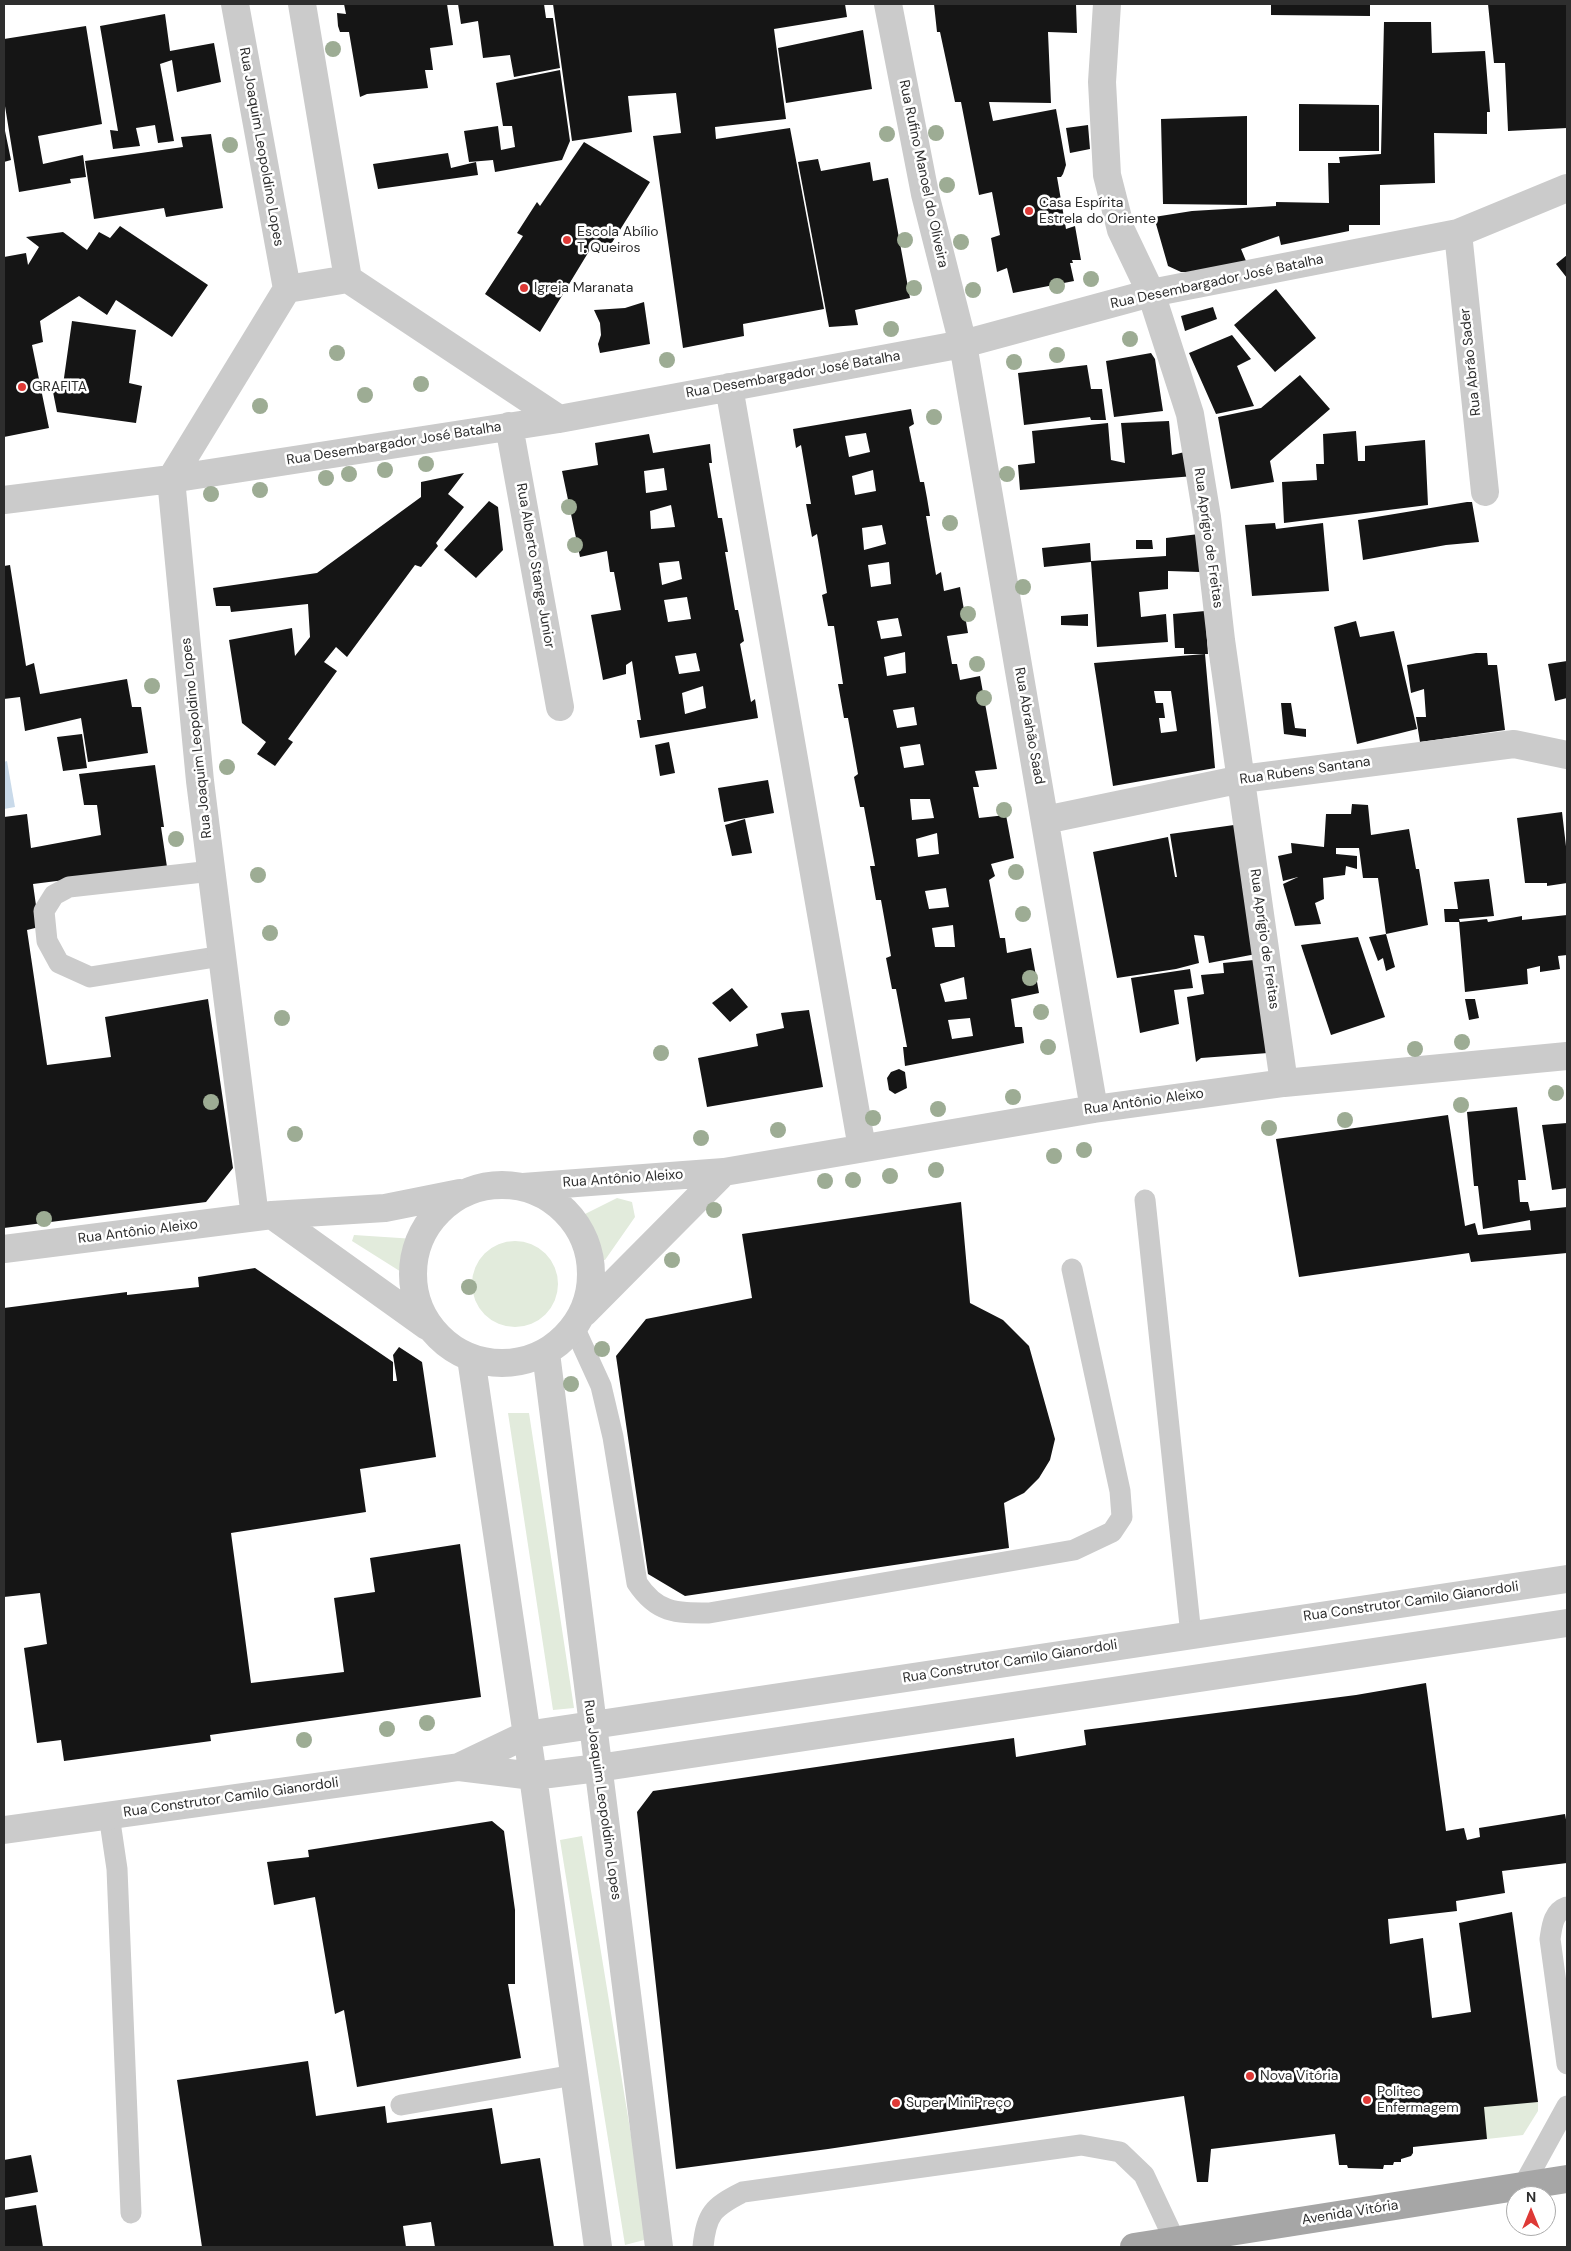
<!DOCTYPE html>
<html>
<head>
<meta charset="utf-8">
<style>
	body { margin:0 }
	#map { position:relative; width:1571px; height:2251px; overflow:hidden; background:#fff; font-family:"DM Sans",sans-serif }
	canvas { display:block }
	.frame { position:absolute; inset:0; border:5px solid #2e2e2e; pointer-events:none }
	.north { position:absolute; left:1506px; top:2186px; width:50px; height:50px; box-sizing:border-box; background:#fff; border:1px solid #ababab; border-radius:50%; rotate:0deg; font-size:14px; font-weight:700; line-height:20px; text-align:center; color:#2e2e2e }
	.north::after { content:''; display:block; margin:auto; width:18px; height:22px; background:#de3936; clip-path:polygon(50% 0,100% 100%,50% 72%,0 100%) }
</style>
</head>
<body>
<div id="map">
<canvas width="1571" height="2251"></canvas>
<div class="frame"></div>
<div class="north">N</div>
</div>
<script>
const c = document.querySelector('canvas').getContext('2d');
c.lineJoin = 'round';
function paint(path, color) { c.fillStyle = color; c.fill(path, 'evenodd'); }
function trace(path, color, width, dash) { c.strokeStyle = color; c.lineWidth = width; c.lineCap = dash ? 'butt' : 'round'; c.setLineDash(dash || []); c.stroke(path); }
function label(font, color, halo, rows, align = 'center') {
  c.font = font + ' "DM Sans",sans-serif'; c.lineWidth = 5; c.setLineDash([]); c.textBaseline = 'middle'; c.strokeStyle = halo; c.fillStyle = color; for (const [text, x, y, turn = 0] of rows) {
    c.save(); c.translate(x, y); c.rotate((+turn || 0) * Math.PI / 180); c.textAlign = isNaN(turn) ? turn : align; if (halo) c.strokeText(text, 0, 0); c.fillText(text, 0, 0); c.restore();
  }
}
paint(new Path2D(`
	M 617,1198 L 632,1202 L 635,1217 L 605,1260 L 600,1260 L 578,1220 L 579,1217 Z
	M 354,1235 L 415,1239 L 410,1275 L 406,1275 L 352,1241 Z
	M472 1284a43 43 0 1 1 86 0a43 43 0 1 1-86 0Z
	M 508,1413 L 529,1413 L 574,1708 L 553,1710 Z
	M 582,1836 L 648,2239 L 625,2245 L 560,1840 Z
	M 1478,2099 L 1538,2102 L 1538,2111 L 1523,2135 L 1487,2139 Z`), '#e2ebdc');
paint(new Path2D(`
	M 7,761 L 15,807 L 4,809 L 4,762 Z`), '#c9daea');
paint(new Path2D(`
	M 344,4 L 447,4 L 453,45 L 430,48 L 433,70 L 425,70 L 428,88 L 367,94 L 360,97 L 349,32 L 340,32 L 338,26 L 337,13 L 346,14 Z
	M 458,4 L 544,4 L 546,18 L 553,18 L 560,68 L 514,77 L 510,55 L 483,58 L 478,21 L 461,24 Z
	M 553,4 L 845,4 L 847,17 L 774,29 L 786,119 L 715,127 L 716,139 L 790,128 L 824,309 L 743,324 L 744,336 L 683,348 L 653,136 L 681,133 L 676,93 L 628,96 L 632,132 L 572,141 Z
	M 934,4 L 1076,4 L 1077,33 L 1048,32 L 1051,103 L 989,102 L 993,121 L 1056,109 L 1066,165 L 1063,174 L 1061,177 L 1057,177 L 1066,229 L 1075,226 L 1081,260 L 1072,260 L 1073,263 L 1070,263 L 1074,281 L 1013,293 L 1007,268 L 997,272 L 991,238 L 1000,235 L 992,192 L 979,195 L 961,102 L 955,102 L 940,32 L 937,32 Z
	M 1271,4 L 1370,4 L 1370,16 L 1271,15 Z
	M 1488,4 L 1567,4 L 1567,128 L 1508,131 L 1505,63 L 1494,63 Z
	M 165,14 L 170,51 L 214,43 L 221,82 L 177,92 L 172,60 L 160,64 L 174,141 L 158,143 L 155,125 L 136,128 L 140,146 L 113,149 L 110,130 L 118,131 L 100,26 Z
	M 1384,22 L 1431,22 L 1432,53 L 1485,51 L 1490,112 L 1487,112 L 1487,134 L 1434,133 L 1435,183 L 1380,185 L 1380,225 L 1349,225 L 1349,231 L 1281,245 L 1279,236 L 1241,249 L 1246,261 L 1195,272 L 1181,272 L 1168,266 L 1154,217 L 1192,211 L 1276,206 L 1276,202 L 1329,203 L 1328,163 L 1340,163 L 1339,157 L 1381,154 Z
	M 86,26 L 102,124 L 38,136 L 43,164 L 83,155 L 86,177 L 70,179 L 71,183 L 19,192 L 4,100 L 4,39 Z
	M 863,30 L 872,89 L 786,103 L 778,48 Z
	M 560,70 L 570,141 L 562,160 L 495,172 L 493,160 L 469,162 L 464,131 L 498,126 L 501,150 L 515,147 L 512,126 L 503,126 L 496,83 Z
	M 1299,104 L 1379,105 L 1379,151 L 1299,151 Z
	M 1247,116 L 1247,205 L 1163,204 L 1161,119 Z
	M 1088,125 L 1090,149 L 1070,153 L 1066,128 Z
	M 4,126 L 11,160 L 4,162 Z
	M 211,134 L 223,208 L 166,217 L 164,208 L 94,219 L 85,161 L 183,147 L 181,137 Z
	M 584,142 L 650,182 L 608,249 L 594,243 L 540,332 L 485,294 L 523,236 L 517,233 L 537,202 L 540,206 Z
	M 448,153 L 451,168 L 476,162 L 478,175 L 378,189 L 373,164 Z
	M 818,159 L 821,171 L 870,162 L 873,181 L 888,178 L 910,298 L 855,310 L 858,325 L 829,327 L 798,162 Z
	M 120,226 L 208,285 L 172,337 L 116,300 L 107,315 L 79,296 L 40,321 L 43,342 L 32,345 L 49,428 L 4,437 L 4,257 L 26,253 L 28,265 L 39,247 L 26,237 L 63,232 L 87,250 L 99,232 L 110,238 Z
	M 1567,255 L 1567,278 L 1556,264 Z
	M 1276,289 L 1316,338 L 1275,372 L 1234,325 Z
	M 644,302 L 650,344 L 600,353 L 598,344 L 601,335 L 600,323 L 594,310 L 625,308 Z
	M 1213,307 L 1217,319 L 1185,331 L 1181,316 Z
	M 72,321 L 136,330 L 129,383 L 142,386 L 136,423 L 57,412 L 51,382 L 63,385 Z
	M 1232,335 L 1251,359 L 1237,366 L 1254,406 L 1216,414 L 1189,353 Z
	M 1151,353 L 1155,359 L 1163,411 L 1114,417 L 1106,361 Z
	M 1087,365 L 1091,389 L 1102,389 L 1106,420 L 1091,420 L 1090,417 L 1024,425 L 1018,373 Z
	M 1300,375 L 1330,409 L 1270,461 L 1274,482 L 1231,489 L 1218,417 L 1261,408 Z
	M 911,409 L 914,424 L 909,427 L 920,482 L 924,482 L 927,498 L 930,516 L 926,516 L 936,575 L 941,572 L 944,591 L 960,587 L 968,633 L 947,636 L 952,664 L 957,664 L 960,680 L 980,676 L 997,769 L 975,771 L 979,787 L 973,787 L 979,818 L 1006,815 L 1014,858 L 991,864 L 995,876 L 989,880 L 1000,938 L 1005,938 L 1007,953 L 1031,948 L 1039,993 L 1011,999 L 1015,1027 L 1022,1027 L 1024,1043 L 905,1066 L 903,1047 L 907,1047 L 896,989 L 892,989 L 886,958 L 891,956 L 881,900 L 876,900 L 870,866 L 875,866 L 864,807 L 860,807 L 854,777 L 858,774 L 848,718 L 844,718 L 838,684 L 843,684 L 834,626 L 828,626 L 822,595 L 827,593 L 817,534 L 812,537 L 806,504 L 811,504 L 801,445 L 796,448 L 793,429 ZM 866,433 L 870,452 L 849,457 L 845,436 ZM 873,470 L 876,491 L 855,495 L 852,476 ZM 882,525 L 886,544 L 864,550 L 862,528 ZM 889,562 L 891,584 L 871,587 L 868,565 ZM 898,618 L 902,636 L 881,639 L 877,621 ZM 905,652 L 906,673 L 887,676 L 884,657 ZM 914,707 L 917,725 L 897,728 L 893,710 ZM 920,744 L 924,765 L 904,768 L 900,747 ZM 910,799 L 930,799 L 934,818 L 912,820 ZM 937,833 L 939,854 L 918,857 L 916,839 ZM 946,888 L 949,907 L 929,909 L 925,891 ZM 953,925 L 955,947 L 935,947 L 932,928 ZM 964,977 L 967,999 L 945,1002 L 940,984 ZM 970,1018 L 973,1036 L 952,1039 L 948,1020 Z
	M 1169,421 L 1172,455 L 1189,451 L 1194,476 L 1020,490 L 1018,465 L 1035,463 L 1032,431 L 1108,423 L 1111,460 L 1125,463 L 1121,423 Z
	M 1356,431 L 1358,461 L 1365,461 L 1365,446 L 1425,440 L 1428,505 L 1284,523 L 1282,482 L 1317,480 L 1316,464 L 1324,464 L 1323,434 Z
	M 649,434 L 653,453 L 710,444 L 712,463 L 709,463 L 718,518 L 722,518 L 728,552 L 725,552 L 735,610 L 738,610 L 744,641 L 740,644 L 751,702 L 755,699 L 758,718 L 640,738 L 637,720 L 641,720 L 632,661 L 626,665 L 626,674 L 603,680 L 591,615 L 621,610 L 614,572 L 610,572 L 607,551 L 580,557 L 562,471 L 598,465 L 595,443 ZM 664,468 L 667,490 L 646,493 L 644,471 ZM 671,505 L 675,527 L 651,529 L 650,511 ZM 679,561 L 682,579 L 662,585 L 659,563 ZM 687,597 L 691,619 L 668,622 L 664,600 ZM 696,653 L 700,671 L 679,674 L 675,656 ZM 703,686 L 706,708 L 685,714 L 682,693 Z
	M 464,473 L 448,494 L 464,507 L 436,543 L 438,546 L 421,567 L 415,565 L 347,657 L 336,647 L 324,662 L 337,671 L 288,739 L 293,742 L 275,766 L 257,754 L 266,742 L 242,723 L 229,640 L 292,628 L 295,656 L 310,637 L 308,604 L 231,612 L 230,606 L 216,606 L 213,588 L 317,573 L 421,497 L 421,482 Z
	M 489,501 L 498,507 L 503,550 L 476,578 L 444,550 Z
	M 1467,502 L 1472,502 L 1479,542 L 1446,545 L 1363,560 L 1358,520 Z
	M 1275,523 L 1276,529 L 1323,523 L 1329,591 L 1252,596 L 1245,525 Z
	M 1199,534 L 1200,572 L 1168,571 L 1168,589 L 1139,592 L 1141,617 L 1166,614 L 1168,642 L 1097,647 L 1091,562 L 1044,567 L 1042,548 L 1090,543 L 1091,561 L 1166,556 L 1166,538 Z
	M 1136,540 L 1152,540 L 1153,549 L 1136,549 Z
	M 10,565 L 26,666 L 34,663 L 40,694 L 127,679 L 132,707 L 141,707 L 148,753 L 88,762 L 81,718 L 25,731 L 20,697 L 4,699 L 4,566 Z
	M 1205,611 L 1208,654 L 1184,654 L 1184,648 L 1175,648 L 1173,614 Z
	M 1088,614 L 1088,626 L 1061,625 L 1061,616 Z
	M 1356,621 L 1360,637 L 1394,631 L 1417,729 L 1357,744 L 1334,627 Z
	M 1476,653 L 1487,653 L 1488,665 L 1497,665 L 1505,730 L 1420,742 L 1416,717 L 1426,717 L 1424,689 L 1411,693 L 1407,665 Z
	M 1205,654 L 1215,768 L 1113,786 L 1094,663 ZM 1154,691 L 1171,691 L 1177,731 L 1161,733 L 1159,718 L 1165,718 L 1163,703 L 1156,703 Z
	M 1567,661 L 1567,698 L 1555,701 L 1548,664 Z
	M 1281,703 L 1291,703 L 1295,728 L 1306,729 L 1306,737 L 1284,734 Z
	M 82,734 L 87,768 L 63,771 L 57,737 Z
	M 669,742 L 675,773 L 660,776 L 655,745 Z
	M 155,765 L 164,827 L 161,827 L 167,867 L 33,884 L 39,927 L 27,930 L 47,1065 L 111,1057 L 105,1017 L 208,999 L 233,1168 L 206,1202 L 4,1228 L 4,817 L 27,814 L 31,848 L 101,835 L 97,805 L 84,805 L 79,774 Z
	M 768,780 L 774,813 L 724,822 L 718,788 Z
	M 1352,804 L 1368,805 L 1371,835 L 1409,829 L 1416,869 L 1419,869 L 1428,925 L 1386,934 L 1378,878 L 1363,878 L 1359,848 L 1336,848 L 1336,854 L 1357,856 L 1357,869 L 1346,866 L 1345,875 L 1323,878 L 1324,899 L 1315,903 L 1321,924 L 1295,926 L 1283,884 L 1298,877 L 1283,881 L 1278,856 L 1292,853 L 1291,843 L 1324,847 L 1326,814 L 1351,814 Z
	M 1562,812 L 1567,855 L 1567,883 L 1547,886 L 1547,883 L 1525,883 L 1517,818 Z
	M 745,819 L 752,853 L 732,856 L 725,825 Z
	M 1234,825 L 1256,954 L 1209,963 L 1204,936 L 1194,935 L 1199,963 L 1176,969 L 1117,978 L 1093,852 L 1168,837 L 1175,877 L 1177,877 L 1170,834 Z
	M 1489,879 L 1494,916 L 1459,919 L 1460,922 L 1487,919 L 1488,922 L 1522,916 L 1522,920 L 1567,915 L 1567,955 L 1558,956 L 1560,969 L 1540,972 L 1540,966 L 1527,969 L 1528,984 L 1465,992 L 1459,922 L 1445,922 L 1444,909 L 1458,909 L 1454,882 Z
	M 1386,934 L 1395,967 L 1386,971 L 1383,958 L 1378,961 L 1369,937 Z
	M 1358,937 L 1385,1017 L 1331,1035 L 1301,945 Z
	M 1254,960 L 1268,1053 L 1201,1058 L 1196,1062 L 1187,997 L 1204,994 L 1201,975 L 1224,973 L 1223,963 Z
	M 1190,969 L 1193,988 L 1174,990 L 1179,1024 L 1140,1033 L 1131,978 Z
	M 732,988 L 748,1007 L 730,1022 L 712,1003 Z
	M 1465,999 L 1475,999 L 1479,1018 L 1469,1020 Z
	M 809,1010 L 823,1087 L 707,1107 L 698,1058 L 758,1046 L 756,1034 L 784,1028 L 781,1013 Z
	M 899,1069 L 905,1072 L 907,1088 L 895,1094 L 889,1090 L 887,1078 L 891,1072 Z
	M 1517,1107 L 1526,1180 L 1518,1180 L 1520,1202 L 1528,1202 L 1530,1211 L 1567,1207 L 1567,1253 L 1471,1262 L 1469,1253 L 1299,1277 L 1276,1139 L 1448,1115 L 1465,1226 L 1475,1223 L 1478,1235 L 1531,1230 L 1530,1220 L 1483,1229 L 1478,1186 L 1474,1186 L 1467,1112 Z
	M 1567,1123 L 1567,1188 L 1552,1190 L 1542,1125 Z
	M 961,1202 L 970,1303 L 1003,1320 L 1029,1346 L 1055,1439 L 1050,1460 L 1039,1478 L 1024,1493 L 1004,1503 L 1009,1548 L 685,1596 L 648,1574 L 616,1356 L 646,1319 L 752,1298 L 742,1234 Z
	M 255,1268 L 393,1362 L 393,1381 L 397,1381 L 393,1355 L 399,1347 L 422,1362 L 436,1457 L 360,1469 L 366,1512 L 231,1533 L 251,1683 L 344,1672 L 334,1598 L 375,1592 L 370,1558 L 460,1544 L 481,1697 L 210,1735 L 211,1741 L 64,1761 L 61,1740 L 37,1743 L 24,1648 L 47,1644 L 40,1593 L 4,1597 L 4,1308 L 127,1292 L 127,1295 L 199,1287 L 198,1277 Z
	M 1426,1683 L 1446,1831 L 1464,1828 L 1467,1840 L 1480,1837 L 1479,1828 L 1565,1814 L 1567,1825 L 1567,1863 L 1502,1871 L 1505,1893 L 1456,1901 L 1457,1911 L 1388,1919 L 1390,1944 L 1423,1938 L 1432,2018 L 1471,2012 L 1459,1923 L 1512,1912 L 1538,2102 L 1484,2107 L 1487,2139 L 1413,2147 L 1413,2153 L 1411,2156 L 1401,2159 L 1401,2162 L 1394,2162 L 1393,2165 L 1384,2165 L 1383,2169 L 1348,2168 L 1347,2165 L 1339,2165 L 1335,2134 L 1211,2149 L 1208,2182 L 1197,2182 L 1184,2096 L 828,2149 L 676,2169 L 637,1812 L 653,1791 L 1014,1738 L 1016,1757 L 1086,1745 L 1084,1730 L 1356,1695 Z
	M 492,1821 L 504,1831 L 515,1910 L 515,1984 L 508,1984 L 521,2058 L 357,2087 L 344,2010 L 335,2014 L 315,1897 L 274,1905 L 267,1862 L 309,1857 L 308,1850 Z
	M 308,2061 L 316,2116 L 385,2106 L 387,2123 L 492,2108 L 501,2164 L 540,2158 L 554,2247 L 435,2247 L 431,2222 L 403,2226 L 406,2247 L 202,2247 L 177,2080 Z
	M 31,2155 L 38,2192 L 4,2198 L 4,2160 Z
	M 36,2205 L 43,2247 L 4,2247 L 4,2210 Z`), '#151515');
trace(new Path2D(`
	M 212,871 L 69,887 L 54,895 L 44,911 L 47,941 L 59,963 L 90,977 L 222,956
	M 1145,1200 L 1191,1635
	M 574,1327 L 601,1386 L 613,1437 L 637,1583 C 657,1613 675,1613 709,1613 L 1074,1550 L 1112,1532 L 1122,1517 L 1120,1491 L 1072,1269
	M 109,1815 L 117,1869 L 131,2213
	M 1567,1907 C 1553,1912 1552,1926 1550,1939 L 1567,2064
	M 401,2105 L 574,2075
	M 1523,2186 L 1567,2106
	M 703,2247 C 706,2214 713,2207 743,2192 L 1081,2145 L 1120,2152 L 1144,2175 L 1175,2241`), '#cbcbcb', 21);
trace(new Path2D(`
	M 235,4 L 287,289
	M 302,4 L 348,279
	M 888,4 L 925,194 L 963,344 L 1094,1109
	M 1107,4 L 1102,82 L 1107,175 L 1121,230 L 1151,293 L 1190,414 L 1207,517 L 1221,640 L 1284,1083
	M 1458,233 L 1485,492
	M 729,387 L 862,1148
	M 509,426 L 560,707
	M 4,500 L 171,479 L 559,419 L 963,344 L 1151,293 L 1458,233 L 1567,188
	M 1045,820 L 1242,779 L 1514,744 L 1567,755
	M413 1274a89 89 0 1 1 178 0a89 89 0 1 1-178 0Z
	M 523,1187 L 724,1172 L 1094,1109 L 1284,1083 L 1567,1056
	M 272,1215 L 427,1326
	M 255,1217 L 200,781 L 171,479 L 287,289 L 348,279 L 559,419
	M 4,1249 L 272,1215 L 385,1208 L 460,1193
	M 584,1313 L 724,1172
	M 546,1353 L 659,2247
	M 471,1358 L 533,1776 L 598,2247
	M 459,1767 L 526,1735 L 1567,1579
	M 4,1830 L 459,1767 L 533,1776 L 598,1768 L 1567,1623`), '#cbcbcb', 28);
trace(new Path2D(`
	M 1134,2247 L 1567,2179`), '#a6a6a6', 28);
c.fillStyle = '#9dac94';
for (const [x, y] of [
	[333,49],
	[936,133],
	[887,134],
	[230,145],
	[947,185],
	[905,240],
	[961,242],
	[1091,279],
	[1057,286],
	[914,288],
	[973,290],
	[891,329],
	[1130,339],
	[337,353],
	[1057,355],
	[667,360],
	[1014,362],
	[421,384],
	[365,395],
	[260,406],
	[934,417],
	[426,464],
	[385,470],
	[349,474],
	[1007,474],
	[326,478],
	[260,490],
	[211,494],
	[569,507],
	[950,523],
	[575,545],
	[1023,587],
	[968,614],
	[977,664],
	[152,686],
	[984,698],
	[227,767],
	[1004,810],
	[176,839],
	[1016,872],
	[258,875],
	[1023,914],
	[270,933],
	[1030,978],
	[1041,1012],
	[282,1018],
	[1462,1042],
	[1048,1047],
	[1415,1049],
	[661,1053],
	[1556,1093],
	[1013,1097],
	[211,1102],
	[1461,1105],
	[938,1109],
	[873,1118],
	[1345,1120],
	[1269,1128],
	[778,1130],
	[295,1134],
	[701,1138],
	[1084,1150],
	[1054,1156],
	[936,1170],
	[890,1176],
	[853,1180],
	[825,1181],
	[714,1210],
	[44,1219],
	[672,1260],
	[469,1287],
	[602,1349],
	[571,1384],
	[427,1723],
	[387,1729],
	[304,1740]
]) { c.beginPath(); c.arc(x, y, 8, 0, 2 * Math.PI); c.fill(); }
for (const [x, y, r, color] of [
	[1029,211,5,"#de3936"],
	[567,240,5,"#de3936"],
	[524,288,5,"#de3936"],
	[22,387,5,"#de3936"],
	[1250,2076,5,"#de3936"],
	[1367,2100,5,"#de3936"],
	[896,2103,5,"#de3936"]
]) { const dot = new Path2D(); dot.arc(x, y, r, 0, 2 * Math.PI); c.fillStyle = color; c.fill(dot); trace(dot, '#fff', 2); }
label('14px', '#2e2e2e', '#fff', [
	["Rua Joaquim Leopoldino Lopes",261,147,80],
	["Rua Rufino Manoel do Oliveira",923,174,78],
	["Rua Desembargador José Batalha",1217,282,-12],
	["Rua Abrão Sader",1471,362,-96],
	["Rua Desembargador José Batalha",793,375,-10],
	["Rua Desembargador José Batalha",394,444,-9],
	["Rua Aprígio de Freitas",1208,538,82],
	["Rua Alberto Stange Junior",535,566,80],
	["Rua Abrahão Saad",1029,726,80],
	["Rua Joaquim Leopoldino Lopes",197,738,-96],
	["Rua Rubens Santana",1305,771,-8],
	["Rua Aprígio de Freitas",1264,939,82],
	["Rua Antônio Aleixo",1144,1102,-8],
	["Rua Antônio Aleixo",623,1179,-4],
	["Rua Antônio Aleixo",138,1232,-7],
	["Rua Construtor Camilo Gianordoli",1411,1602,-8],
	["Rua Construtor Camilo Gianordoli",1010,1662,-9],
	["Rua Construtor Camilo Gianordoli",231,1798,-8],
	["Rua Joaquim Leopoldino Lopes",602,1800,82],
	["Avenida Vitória",1350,2213,-9]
]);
label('14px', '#2e2e2e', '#fff', [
	["Casa Espírita",1039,203],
	["Estrela do Oriente",1039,219],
	["Escola Abílio",577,232],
	["T. Queiros",577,248],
	["Igreja Maranata",534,288],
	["GRAFITA",32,387],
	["Nova Vitória",1260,2076],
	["Politec",1377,2092],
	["Enfermagem",1377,2108],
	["Super MiniPreço",906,2103]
], 'left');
</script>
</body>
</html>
